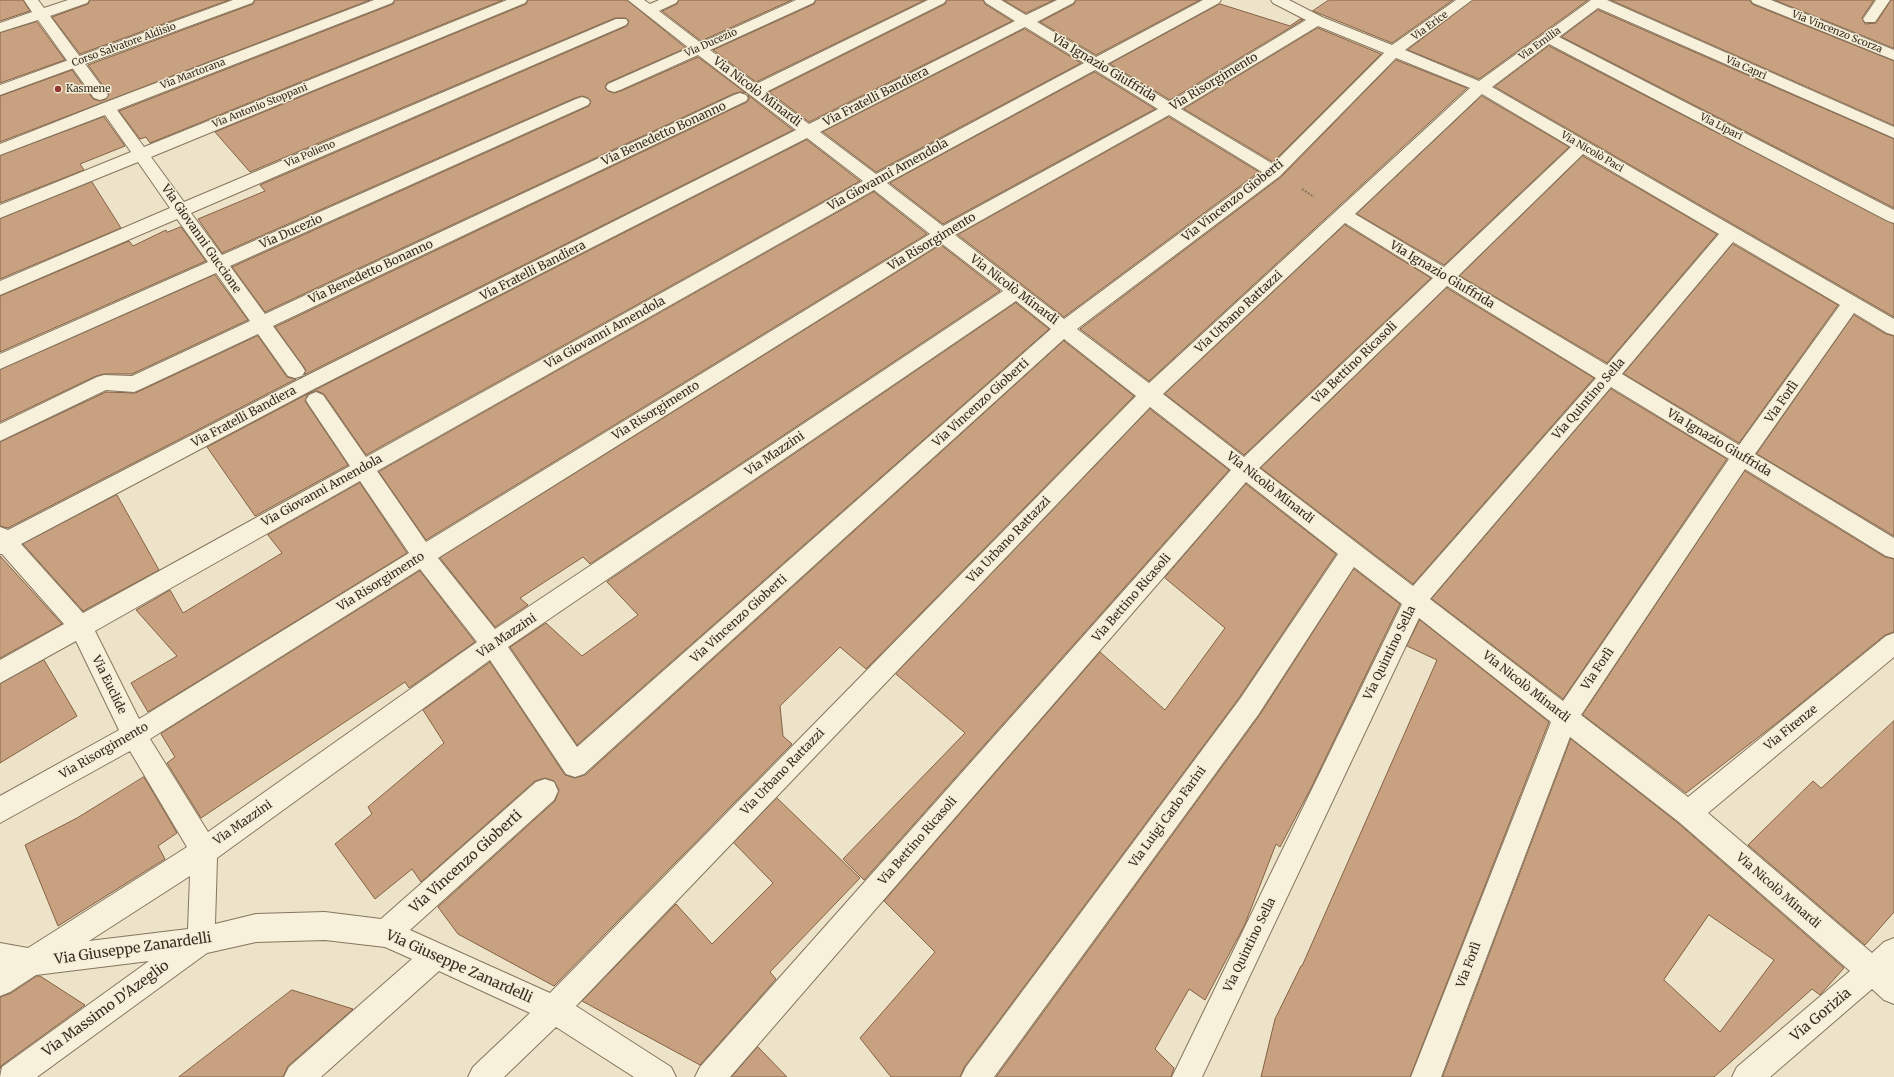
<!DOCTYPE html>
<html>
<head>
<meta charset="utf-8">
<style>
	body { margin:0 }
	canvas { display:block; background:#ece3c8 }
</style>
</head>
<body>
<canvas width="1894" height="1077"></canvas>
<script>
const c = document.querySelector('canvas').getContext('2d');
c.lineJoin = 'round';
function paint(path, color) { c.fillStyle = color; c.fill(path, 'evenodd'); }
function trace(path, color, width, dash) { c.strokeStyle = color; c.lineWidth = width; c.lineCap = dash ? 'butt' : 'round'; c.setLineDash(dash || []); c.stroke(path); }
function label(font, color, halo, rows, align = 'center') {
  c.font = font + ' Merriweather,serif'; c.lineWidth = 3; c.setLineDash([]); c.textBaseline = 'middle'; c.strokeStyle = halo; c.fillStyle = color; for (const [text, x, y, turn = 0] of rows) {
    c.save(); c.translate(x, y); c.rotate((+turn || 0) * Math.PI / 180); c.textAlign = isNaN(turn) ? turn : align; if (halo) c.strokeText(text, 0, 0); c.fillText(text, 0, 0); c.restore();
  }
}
const building = new Path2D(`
	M 0,0 L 23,0 L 30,11 L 0,21 Z
	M 90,0 L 229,0 L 80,54 L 52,17 L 88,4 Z
	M 255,0 L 370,0 L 0,142 L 0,96 L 72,70 L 93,99 L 100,101 L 106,99 L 109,94 L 88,65 L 253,4 Z
	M 395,0 L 503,0 L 150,143 L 146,137 L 140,139 L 119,111 L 393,4 Z
	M 528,0 L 627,0 L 686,48 L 607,83 L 605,88 L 608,91 L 614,93 L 621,91 L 698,57 L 746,93 L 740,92 L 733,94 L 265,312 L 232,267 L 589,106 L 591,101 L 588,98 L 582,96 L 575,98 L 222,253 L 198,219 L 265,191 L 260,185 L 627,26 L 629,21 L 626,18 L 615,18 L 250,172 L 215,132 L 526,4 Z
	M 679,0 L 792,0 L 701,41 L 662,11 L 677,4 Z
	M 816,0 L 925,0 L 756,82 L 713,50 L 814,4 Z
	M 947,0 L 983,0 L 985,4 L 1012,21 L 809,122 L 769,92 L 945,4 Z
	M 1004,0 L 1054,0 L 1026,13 Z
	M 1076,0 L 1200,0 L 1096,55 L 1040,22 L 1074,4 Z
	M 1329,0 L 1453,0 L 1392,43 L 1313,11 Z
	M 1473,0 L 1588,0 L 1479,79 L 1408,50 Z
	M 1611,0 L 1750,0 L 1752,4 L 1894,61 L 1894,125 Z
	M 1775,0 L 1874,0 L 1862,18 L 1865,24 L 1876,23 L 1891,0 L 1894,0 L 1894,48 Z
	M 1220,4 L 1290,26 L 1300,19 L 1303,20 L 1170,100 L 1110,64 Z
	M 1598,10 L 1894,139 L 1894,208 L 1562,37 Z
	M 37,22 L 65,60 L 0,83 L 0,33 Z
	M 1318,28 L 1381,54 L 1273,162 L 1184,109 Z
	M 1025,29 L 1081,63 L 876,172 L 823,132 Z
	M 1549,46 L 1894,224 L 1894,317 L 1495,87 Z
	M 1396,60 L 1467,88 L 1149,381 L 1080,329 L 1281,177 Z
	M 1095,72 L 1155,109 L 943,224 L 890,183 Z
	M 748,95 L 793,130 L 304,375 L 306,370 L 275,327 L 747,102 L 749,99 Z
	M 1482,96 L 1569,147 L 1444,265 L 1357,214 Z
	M 104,117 L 125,146 L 80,164 L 84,170 L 0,203 L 0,156 Z
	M 1169,117 L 1259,172 L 1064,317 L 958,235 Z
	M 807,140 L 860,181 L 366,455 L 324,394 L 317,391 L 308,394 L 305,401 L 348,465 L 255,516 L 207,447 L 313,391 Z
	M 1583,156 L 1717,234 L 1607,363 L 1460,276 Z
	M 92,182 L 121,228 L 0,279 L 0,219 Z
	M 874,192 L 927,234 L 426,540 L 379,472 Z
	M 1345,225 L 1431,278 L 1244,455 L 1165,394 Z
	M 181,227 L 206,261 L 0,352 L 0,296 L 129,241 L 133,246 L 166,230 L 167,232 Z
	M 1733,244 L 1838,305 L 1739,443 L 1624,374 Z
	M 941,245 L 1000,291 L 590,564 L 583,557 L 520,598 L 528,605 L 495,627 L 440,558 Z
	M 215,275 L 248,320 L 132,374 L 104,374 L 96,376 L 0,422 L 0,370 Z
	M 1447,288 L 1594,378 L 1413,584 L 1261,468 Z
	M 1016,303 L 1049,329 L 577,745 L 510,647 L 546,623 L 582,656 L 638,615 L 607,582 Z
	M 1854,315 L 1886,334 L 1894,336 L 1894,536 L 1757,454 Z
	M 258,336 L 287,377 L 296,379 L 8,528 L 0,526 L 0,442 L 106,392 L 135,393 Z
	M 1064,341 L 1134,396 L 866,669 L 840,647 L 780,706 L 783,736 L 792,744 L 554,986 L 458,934 L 438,907 L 555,801 L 559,790 L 554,781 L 545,778 L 535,781 L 421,882 L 412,869 L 375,899 L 335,844 L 372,814 L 368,807 L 444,743 L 423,710 L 490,662 L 565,775 L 575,778 L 585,775 Z
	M 1611,389 L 1727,459 L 1563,699 L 1432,599 Z
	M 1150,409 L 1229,470 L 864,880 L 843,859 L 965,733 L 896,674 Z
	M 1745,471 L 1885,557 L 1894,559 L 1894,632 L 1885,635 L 1778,722 L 1686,793 L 1583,715 Z
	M 360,483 L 407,553 L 148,712 L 131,683 L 177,656 L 136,610 L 170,590 L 183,613 L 282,553 L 268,535 Z
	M 1246,484 L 1336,554 L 1239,698 L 965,1066 L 960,1077 L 891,1077 L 860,1038 L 935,952 L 884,901 L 1100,652 L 1165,710 L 1225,628 L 1165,578 Z
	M 117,495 L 159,570 L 83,611 L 23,544 Z
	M 0,556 L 62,624 L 0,658 Z
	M 1354,569 L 1400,604 L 1312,786 L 1280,847 L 1276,844 L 1245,924 L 1205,1000 L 1189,989 L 1155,1049 L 1174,1068 L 1171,1077 L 996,1077 L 1259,716 Z
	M 420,571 L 475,642 L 409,688 L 405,682 L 201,818 L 167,763 L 175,757 L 161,734 Z
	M 1420,620 L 1549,722 L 1410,1077 L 1261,1077 L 1275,1019 L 1301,966 L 1302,966 L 1437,660 L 1407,646 Z
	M 44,660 L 77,716 L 0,763 L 0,684 Z
	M 1894,721 L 1894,912 L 1865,945 L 1748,845 L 1813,781 L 1821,788 Z
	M 1571,739 L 1678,823 L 1844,968 L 1820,995 L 1812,989 L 1714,1077 L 1443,1077 ZM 1709,915 L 1774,960 L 1720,1032 L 1664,980 Z
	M 144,777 L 177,833 L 158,846 L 165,859 L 58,926 L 25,845 L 77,818 Z
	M 777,798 L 860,878 L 770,972 L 776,979 L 700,1065 L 582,1001 L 676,904 L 712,944 L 773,883 L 734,843 Z
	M 37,976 L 40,976 L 85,1005 L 1,1066 L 0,1069 L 0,997 L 11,993 Z
	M 292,990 L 353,1009 L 288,1066 L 283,1077 L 179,1077 Z
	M 758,1047 L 787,1077 L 732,1077 Z`);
paint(building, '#c8a180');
trace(building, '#856145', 1);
const minor = new Path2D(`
	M 24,0 L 38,0 L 44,8 L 68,0 L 89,0 L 87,3 L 50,16 L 108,95 L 106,98 L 100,100 L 94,98 L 38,20 L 0,32 L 0,23 L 32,12 Z
	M 374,0 L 394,0 L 392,3 L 117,110 L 144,147 L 507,0 L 527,0 L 525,3 L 151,157 L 184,202 L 616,19 L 626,19 L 628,22 L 626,25 L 191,213 L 222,255 L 576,99 L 582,97 L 588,99 L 590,102 L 588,105 L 230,266 L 265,314 L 734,95 L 740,93 L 746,95 L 748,98 L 746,101 L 273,326 L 302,366 L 305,371 L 302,376 L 295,378 L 288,376 L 258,334 L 141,389 L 134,392 L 106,390 L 0,441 L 0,424 L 97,377 L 104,375 L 132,376 L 250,321 L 216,273 L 0,369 L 0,354 L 208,262 L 177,219 L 0,295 L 0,281 L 170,208 L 138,162 L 0,218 L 0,205 L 131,152 L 105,115 L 0,155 L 0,144 L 101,104 Z
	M 628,0 L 644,0 L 650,4 L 659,0 L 678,0 L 676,3 L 659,11 L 701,43 L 796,0 L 815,0 L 813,3 L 710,50 L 756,84 L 928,0 L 946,0 L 944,3 L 766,92 L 809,124 L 1015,21 L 986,3 L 984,0 L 1001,0 L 1026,15 L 1057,0 L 1075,0 L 1073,3 L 1037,22 L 1096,57 L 1203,0 L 1221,0 L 1219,3 L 1107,64 L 1170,102 L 1306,20 L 1273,3 L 1271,0 L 1289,0 L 1322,17 L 1392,45 L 1456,0 L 1472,0 L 1405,50 L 1479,81 L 1591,0 L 1607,0 L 1894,127 L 1894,138 L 1598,8 L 1559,37 L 1894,210 L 1894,223 L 1888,221 L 1549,44 L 1492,87 L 1894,319 L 1894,335 L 1887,333 L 1854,313 L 1755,454 L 1894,538 L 1894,558 L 1886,556 L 1745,469 L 1581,715 L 1688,797 L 1886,636 L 1894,633 L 1894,657 L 1708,813 L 1872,953 L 1884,942 L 1894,938 L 1894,1004 L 1884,1000 L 1872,989 L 1770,1077 L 1732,1077 L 1737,1067 L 1850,971 L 1679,822 L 1570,737 L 1441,1077 L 1411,1077 L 1551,722 L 1419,618 L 1202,1077 L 1172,1077 L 1402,604 L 1354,567 L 1258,715 L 994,1077 L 961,1077 L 966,1067 L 1240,699 L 1338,554 L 1246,482 L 730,1077 L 695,1077 L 700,1067 L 1231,470 L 1150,407 L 576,1006 L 671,1067 L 676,1077 L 634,1077 L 556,1027 L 504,1077 L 468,1077 L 473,1067 L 530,1013 L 439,971 L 321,1077 L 284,1077 L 289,1067 L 412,959 L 385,947 L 325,940 L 256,942 L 207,953 L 37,1077 L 0,1077 L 2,1067 L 149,961 L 36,975 L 10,992 L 0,996 L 0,943 L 28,948 L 187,847 L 130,751 L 0,823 L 0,796 L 119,730 L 76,641 L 0,683 L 0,660 L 64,624 L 2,554 L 0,554 L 0,527 L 8,530 L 298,380 L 796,130 L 698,55 L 620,90 L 614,92 L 608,90 L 606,87 L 608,84 L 689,48 ZM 1318,26 L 1384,53 L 1273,164 L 1181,109 ZM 1025,27 L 1084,63 L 876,174 L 820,132 ZM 1396,58 L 1470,88 L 1149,383 L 1077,329 L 1280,176 ZM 1095,70 L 1158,109 L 943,226 L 887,183 ZM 1482,94 L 1571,147 L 1444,267 L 1355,214 ZM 1169,115 L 1262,172 L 1064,319 L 955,235 ZM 807,138 L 863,181 L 366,457 L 323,395 L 316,392 L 309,395 L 306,400 L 309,405 L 350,466 L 83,613 L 21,544 L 312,390 ZM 1583,154 L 1719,234 L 1607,365 L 1458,276 ZM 874,190 L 930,234 L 426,542 L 377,471 ZM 1345,223 L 1433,278 L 1244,457 L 1163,394 ZM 1733,242 L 1840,305 L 1739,445 L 1622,374 ZM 941,243 L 1003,291 L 495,629 L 438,558 ZM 1447,286 L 1596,378 L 1413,586 L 1259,468 ZM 1016,301 L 1051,329 L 577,747 L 508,647 ZM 1064,339 L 1136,396 L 550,993 L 410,930 L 554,800 L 558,791 L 554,782 L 545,779 L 536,782 L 381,919 L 325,912 L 256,914 L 215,924 L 217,858 L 490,660 L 566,774 L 575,777 L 584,774 ZM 1611,387 L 1729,459 L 1563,701 L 1430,599 ZM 360,481 L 409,553 L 139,719 L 95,631 ZM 420,569 L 477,642 L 208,832 L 150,739 ZM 190,876 L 188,929 L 89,941 Z
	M 1751,0 L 1771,0 L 1894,50 L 1894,60 L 1753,3 Z
	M 1876,0 L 1890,0 L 1875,22 L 1865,22 L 1863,19 Z`);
const tertiary = new Path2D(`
	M 233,0 L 254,0 L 252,3 L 0,95 L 0,85 Z`);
trace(minor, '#87765e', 2);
trace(tertiary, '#87765e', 2);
trace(new Path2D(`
	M 1302,189 L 1314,197`), '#87765e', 2, [2, 1.5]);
paint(minor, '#f7f0db');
paint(tertiary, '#f7f0db');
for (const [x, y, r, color] of [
	[58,89,4,"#933531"]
]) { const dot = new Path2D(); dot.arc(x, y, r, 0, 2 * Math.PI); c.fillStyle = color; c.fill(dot); trace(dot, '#f4edd7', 1.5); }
label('10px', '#382d20', '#f4edd7', [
	["Via Erice",1430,26,-36],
	["Via Vincenzo Scorza",1837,32,22],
	["Via Ducezio",711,43,-24],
	["Via Emilia",1540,44,-36],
	["Corso Salvatore Aldisio",124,45,-20],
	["Via Capri",1746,68,24],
	["Via Martorana",193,74,-21],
	["Via Antonio Stoppani",260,106,-22],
	["Via Lipari",1721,127,27],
	["Via Nicolò Paci",1592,152,30],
	["Via Polieno",310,154,-23]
]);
label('10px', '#382d20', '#f4edd7', [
	["Kasmene",66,89]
], 'left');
label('12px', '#382d20', '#f4edd7', [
	["Via Ignazio Giuffrida",1104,68,31],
	["Via Risorgimento",1214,82,-31],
	["Via Nicolò Minardi",757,92,37],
	["Via Fratelli Bandiera",876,97,-27],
	["Via Benedetto Bonanno",664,134,-25],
	["Via Giovanni Amendola",888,175,-29],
	["Via Vincenzo Gioberti",1233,201,-38],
	["Via Ducezio",291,232,-24],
	["Via Giovanni Guccione",201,239,55],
	["Via Risorgimento",932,242,-31],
	["Via Fratelli Bandiera",533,271,-27],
	["Via Benedetto Bonanno",371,272,-25],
	["Via Ignazio Giuffrida",1442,275,31],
	["Via Nicolò Minardi",1014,290,37],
	["Via Urbano Rattazzi",1239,312,-43],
	["Via Giovanni Amendola",605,333,-29],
	["Via Bettino Ricasoli",1355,363,-44],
	["Via Quintino Sella",1589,399,-49],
	["Via Forlì",1782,402,-55],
	["Via Vincenzo Gioberti",981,403,-42],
	["Via Risorgimento",656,411,-32],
	["Via Fratelli Bandiera",244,417,-28],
	["Via Ignazio Giuffrida",1719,443,31],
	["Via Mazzini",775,454,-34],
	["Via Nicolò Minardi",1270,488,38],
	["Via Giovanni Amendola",322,491,-29],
	["Via Urbano Rattazzi",1009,540,-46],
	["Via Risorgimento",381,582,-32],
	["Via Bettino Ricasoli",1132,598,-49],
	["Via Vincenzo Gioberti",739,619,-42],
	["Via Mazzini",507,636,-34],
	["Via Quintino Sella",1390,653,-64],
	["Via Forlì",1598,669,-56],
	["Via Euclide",109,685,64],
	["Via Nicolò Minardi",1526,687,38],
	["Via Firenze",1791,728,-39],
	["Via Risorgimento",104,751,-30],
	["Via Urbano Rattazzi",783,772,-46],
	["Via Luigi Carlo Farini",1168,817,-54],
	["Via Mazzini",243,823,-35],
	["Via Bettino Ricasoli",918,841,-49],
	["Via Nicolò Minardi",1778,891,41],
	["Via Quintino Sella",1250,945,-64],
	["Via Forlì",1469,965,-69]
]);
label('14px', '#382d20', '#f4edd7', [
	["Via Vincenzo Gioberti",466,862,-42],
	["Via Giuseppe Zanardelli",133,949,-8],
	["Via Giuseppe Zanardelli",459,967,24],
	["Via Massimo D'Azeglio",106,1009,-36],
	["Via Gorizia",1821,1015,-40]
]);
</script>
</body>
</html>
